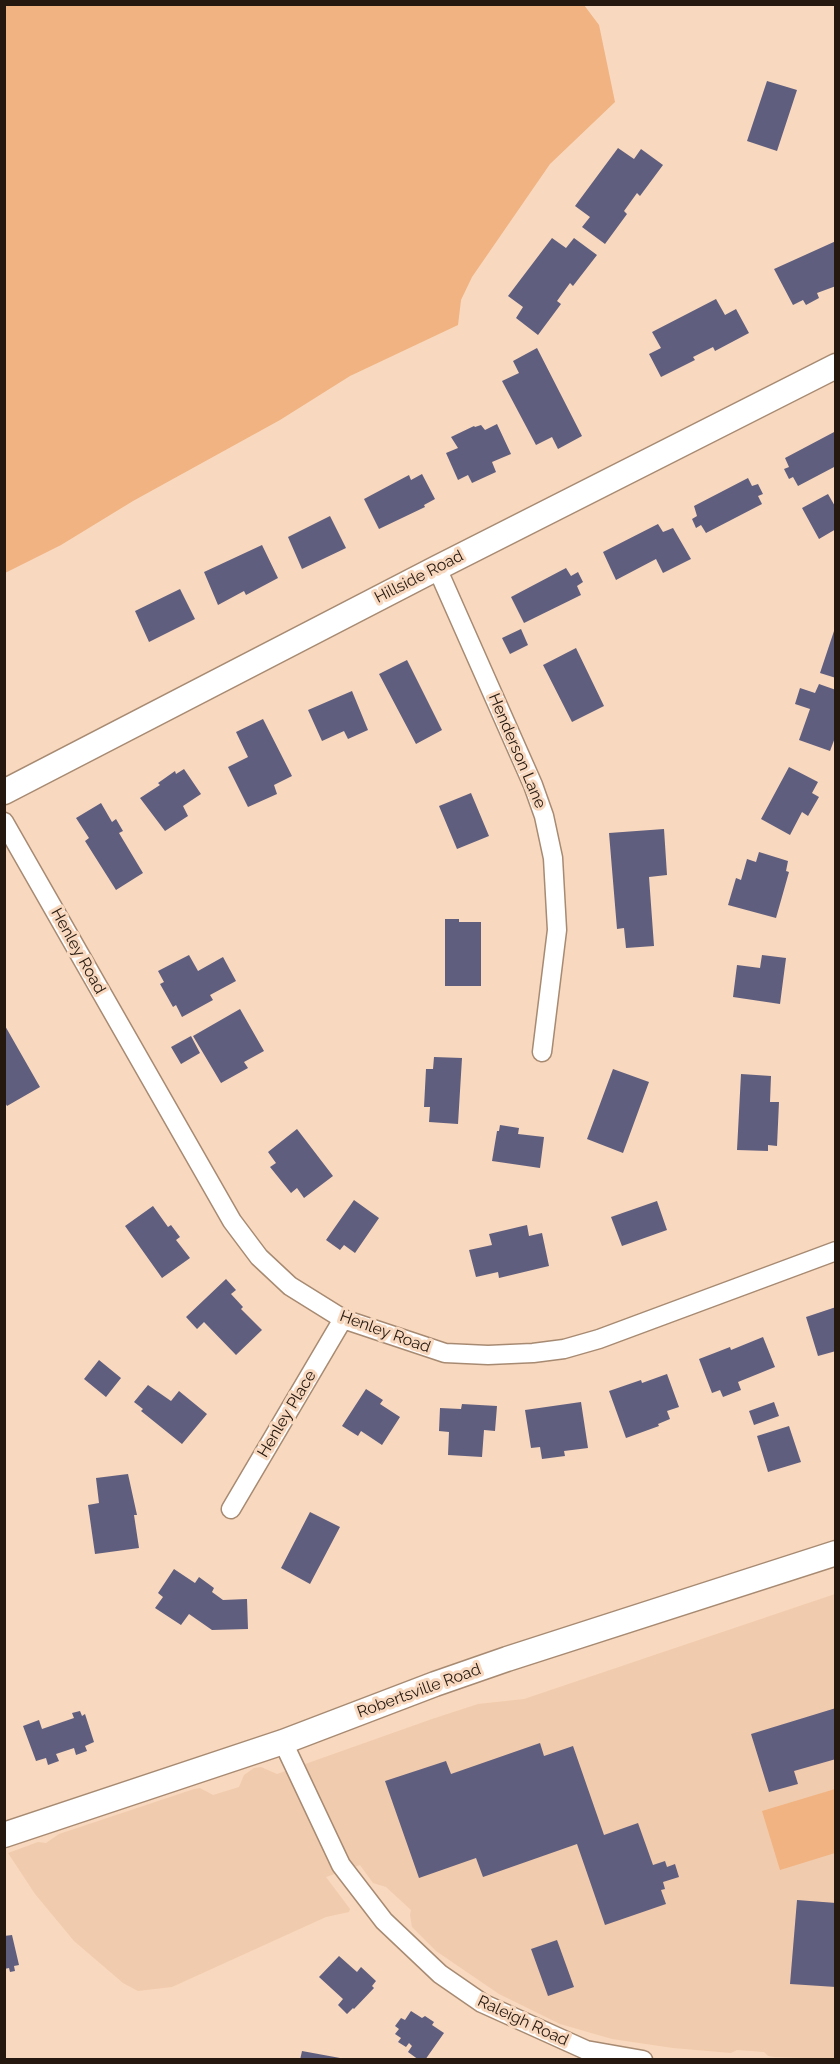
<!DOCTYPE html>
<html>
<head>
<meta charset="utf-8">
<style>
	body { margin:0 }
	#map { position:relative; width:840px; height:2064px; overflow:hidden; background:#f8d8be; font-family:Raleway,sans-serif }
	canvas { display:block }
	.frame { position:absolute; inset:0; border:6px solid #24180f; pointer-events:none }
</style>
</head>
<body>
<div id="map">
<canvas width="840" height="2064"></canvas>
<div class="frame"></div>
</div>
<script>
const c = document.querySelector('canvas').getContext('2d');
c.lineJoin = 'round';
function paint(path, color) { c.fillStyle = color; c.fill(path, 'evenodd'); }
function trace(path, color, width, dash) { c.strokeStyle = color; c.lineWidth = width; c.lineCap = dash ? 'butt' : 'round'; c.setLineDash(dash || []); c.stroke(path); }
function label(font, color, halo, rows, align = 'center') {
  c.font = font + ' Raleway,sans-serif'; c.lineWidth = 6; c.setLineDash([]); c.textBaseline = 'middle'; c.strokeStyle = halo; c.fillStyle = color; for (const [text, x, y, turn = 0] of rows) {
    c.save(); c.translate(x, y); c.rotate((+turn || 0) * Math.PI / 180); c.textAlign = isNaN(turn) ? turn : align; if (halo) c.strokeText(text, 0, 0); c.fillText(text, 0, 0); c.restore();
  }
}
paint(new Path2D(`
	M 835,1594 L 835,2059 L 774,2057 L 768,2056 L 764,2052 L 737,2050 L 731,2053 L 673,2048 L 612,2039 L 560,2024 L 499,1994 L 436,1951 L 412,1927 L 410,1915 L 411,1910 L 386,1887 L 373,1883 L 360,1865 L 326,1877 L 350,1909 L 349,1912 L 326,1917 L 172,1987 L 138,1991 L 123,1983 L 74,1941 L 35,1894 L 8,1853 L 38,1842 L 46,1843 L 59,1834 L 194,1789 L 200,1788 L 213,1795 L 239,1787 L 244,1775 L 254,1768 L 261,1767 L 277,1774 L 432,1719 L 478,1704 L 524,1699 Z`), '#f1cbad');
paint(new Path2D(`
	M 5,4 L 584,5 L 599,25 L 615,102 L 550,164 L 472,277 L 461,300 L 458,325 L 350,376 L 280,420 L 133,501 L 61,545 L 5,573 Z
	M 835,1789 L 835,1853 L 780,1870 L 762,1811 Z`), '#f0b381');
paint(new Path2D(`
	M 767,81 L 797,90 L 777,151 L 747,141 Z
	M 618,148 L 634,159 L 641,149 L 663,165 L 640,196 L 637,193 L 624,211 L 627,214 L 605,244 L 582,227 L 590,217 L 575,206 Z
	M 552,238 L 566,248 L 574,238 L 597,255 L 573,286 L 570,283 L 557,301 L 561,304 L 538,335 L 516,318 L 523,307 L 508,296 Z
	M 836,241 L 836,286 L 817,293 L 819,298 L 806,305 L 803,300 L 793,305 L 774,269 Z
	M 716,299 L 725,315 L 736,309 L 749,333 L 715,351 L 713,347 L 693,357 L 695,360 L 661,377 L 649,354 L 661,348 L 652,332 Z
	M 537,348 L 582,436 L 558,449 L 552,437 L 536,445 L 502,381 L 519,373 L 513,361 Z
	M 497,424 L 511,454 L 492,462 L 496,472 L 472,483 L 468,475 L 458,480 L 446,453 L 458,448 L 451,437 L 474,426 L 475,427 L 481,425 L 485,430 Z
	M 836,431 L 836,466 L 798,486 L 793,477 L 789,479 L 784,469 L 789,467 L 785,458 Z
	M 422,474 L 435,499 L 424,505 L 425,507 L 379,529 L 364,499 L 409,475 L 411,480 Z
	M 748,478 L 752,486 L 758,484 L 763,494 L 758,496 L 762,504 L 706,533 L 701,525 L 696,528 L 692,519 L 697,516 L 694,506 Z
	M 828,494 L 836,508 L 836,529 L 819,539 L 802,508 Z
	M 330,516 L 346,548 L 302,569 L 288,537 Z
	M 658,524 L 663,532 L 673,528 L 691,559 L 663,573 L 656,559 L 616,580 L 603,552 Z
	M 262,545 L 278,578 L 246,595 L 244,591 L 218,605 L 204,572 Z
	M 566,568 L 571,576 L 578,572 L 583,582 L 577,586 L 581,595 L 524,623 L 511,597 Z
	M 180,589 L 195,619 L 149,642 L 135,611 Z
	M 835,628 L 836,628 L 836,678 L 820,673 Z
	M 521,629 L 528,645 L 510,654 L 502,638 Z
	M 576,648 L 604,706 L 572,722 L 543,665 Z
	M 407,660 L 442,730 L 416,744 L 379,674 Z
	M 819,684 L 836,690 L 836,735 L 830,751 L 799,740 L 810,709 L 795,704 L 800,688 L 815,693 Z
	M 352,691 L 368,730 L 348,739 L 344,731 L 322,741 L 308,710 Z
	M 263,719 L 292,776 L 274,785 L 277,794 L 248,807 L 228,767 L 248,757 L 236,732 Z
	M 789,767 L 818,782 L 812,793 L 819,797 L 808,816 L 802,812 L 790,835 L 761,819 Z
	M 184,769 L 201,794 L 183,806 L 188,816 L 165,831 L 140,798 L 160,785 L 158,783 L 175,771 L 176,774 Z
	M 471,793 L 489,836 L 457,849 L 439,806 Z
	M 101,803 L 112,822 L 116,819 L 123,831 L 119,833 L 143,873 L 116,890 L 85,841 L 89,838 L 76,818 Z
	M 664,829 L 667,875 L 649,877 L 654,946 L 626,948 L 624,928 L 617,929 L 609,833 Z
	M 759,852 L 788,861 L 786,871 L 789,872 L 776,918 L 728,905 L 736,878 L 741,880 L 747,859 L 756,862 Z
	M 445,919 L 459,919 L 459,922 L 481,922 L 481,986 L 445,986 Z
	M 189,955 L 198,971 L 223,957 L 236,981 L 210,995 L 213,1000 L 182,1017 L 176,1005 L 173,1007 L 160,984 L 164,982 L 158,971 Z
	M 762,955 L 786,958 L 780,1004 L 733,997 L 737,965 L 760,968 Z
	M 240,1009 L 264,1051 L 244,1062 L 248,1068 L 221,1083 L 193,1036 Z
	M 4,1024 L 40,1087 L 7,1106 L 4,1101 Z
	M 191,1036 L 200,1053 L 181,1064 L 171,1047 Z
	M 434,1057 L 462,1058 L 458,1124 L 429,1122 L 430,1107 L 424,1107 L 426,1069 L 433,1069 Z
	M 613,1069 L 649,1082 L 623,1153 L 587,1139 Z
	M 741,1074 L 771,1076 L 770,1102 L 779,1102 L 777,1146 L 768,1145 L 768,1151 L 737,1150 Z
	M 500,1125 L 519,1128 L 518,1134 L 544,1137 L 540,1168 L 492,1161 L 497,1131 L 499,1131 Z
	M 297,1129 L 333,1176 L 304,1198 L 297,1188 L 291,1193 L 270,1167 L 276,1163 L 268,1152 Z
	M 354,1200 L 379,1218 L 355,1253 L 344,1245 L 340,1250 L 326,1240 Z
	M 657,1201 L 667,1230 L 622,1246 L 611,1217 Z
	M 153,1206 L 168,1227 L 171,1225 L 180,1237 L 176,1240 L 190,1258 L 162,1278 L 125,1226 Z
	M 527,1225 L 529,1236 L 542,1233 L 549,1266 L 499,1278 L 498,1272 L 476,1277 L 469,1250 L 492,1245 L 489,1234 Z
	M 226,1279 L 236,1290 L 231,1294 L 243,1307 L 241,1309 L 262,1330 L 236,1355 L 204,1322 L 197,1329 L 186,1317 Z
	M 836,1307 L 836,1351 L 818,1356 L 806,1317 Z
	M 763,1337 L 775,1367 L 738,1382 L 741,1390 L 723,1397 L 720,1390 L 712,1393 L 699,1359 L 730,1347 L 731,1350 Z
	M 99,1360 L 121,1378 L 106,1397 L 84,1379 Z
	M 667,1374 L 679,1407 L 667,1411 L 670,1419 L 658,1424 L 659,1426 L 626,1438 L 609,1391 L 641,1380 L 642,1383 Z
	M 148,1385 L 171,1401 L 179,1391 L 207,1414 L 182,1444 L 141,1411 L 143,1409 L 134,1402 Z
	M 366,1389 L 383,1400 L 380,1404 L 400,1417 L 382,1445 L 361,1431 L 358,1436 L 342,1426 Z
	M 581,1402 L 588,1448 L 564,1451 L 565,1456 L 542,1459 L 540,1447 L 531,1448 L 525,1410 Z
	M 774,1402 L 779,1416 L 754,1425 L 749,1411 Z
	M 462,1404 L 497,1406 L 495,1431 L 484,1430 L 482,1457 L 448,1455 L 449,1432 L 439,1431 L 440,1408 L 461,1409 Z
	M 789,1426 L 801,1462 L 768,1472 L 757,1436 Z
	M 128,1474 L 137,1515 L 134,1515 L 139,1548 L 95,1554 L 88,1505 L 99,1503 L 96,1478 Z
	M 310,1512 L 340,1527 L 310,1584 L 281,1568 Z
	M 174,1569 L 195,1583 L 199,1577 L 214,1588 L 212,1592 L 223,1600 L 247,1599 L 248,1629 L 212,1630 L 189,1614 L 181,1625 L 155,1608 L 163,1597 L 158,1593 Z
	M 836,1708 L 836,1759 L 794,1771 L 798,1784 L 769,1792 L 751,1734 Z
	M 80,1711 L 82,1716 L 85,1714 L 94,1742 L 85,1746 L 87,1751 L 76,1755 L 74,1748 L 56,1754 L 59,1761 L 48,1765 L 46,1758 L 36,1761 L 23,1726 L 39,1720 L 42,1729 L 74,1718 L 72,1713 Z
	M 540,1743 L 544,1756 L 573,1746 L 604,1835 L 638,1823 L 653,1865 L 665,1861 L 667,1867 L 675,1864 L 679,1877 L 663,1882 L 665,1889 L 661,1890 L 666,1904 L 605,1925 L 577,1844 L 483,1877 L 476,1858 L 419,1878 L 385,1781 L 446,1761 L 451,1774 Z
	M 797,1900 L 836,1903 L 836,1987 L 790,1984 Z
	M 12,1935 L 19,1965 L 14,1966 L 15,1971 L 10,1972 L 9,1968 L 4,1969 L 4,1936 Z
	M 557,1940 L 574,1987 L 548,1996 L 531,1949 Z
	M 339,1956 L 357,1972 L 361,1967 L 376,1981 L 372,1986 L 374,1988 L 354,2009 L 353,2008 L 347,2014 L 338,2005 L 343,1999 L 319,1977 Z
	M 411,2011 L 422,2018 L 425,2016 L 434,2022 L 432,2025 L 444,2033 L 425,2060 L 419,2060 L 408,2052 L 412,2046 L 409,2043 L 406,2047 L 398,2042 L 401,2038 L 395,2034 L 399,2029 L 395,2026 L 401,2018 L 405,2020 Z
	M 302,2051 L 340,2058 L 340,2060 L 300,2060 Z`), '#605e7e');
const minor = new Path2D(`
	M 437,568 L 533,785 L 544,816 L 553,858 L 557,930 L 542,1052
	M 4,822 L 232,1221 L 259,1257 L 290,1286 L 343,1319 L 445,1353 L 488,1355 L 533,1353 L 564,1349 L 599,1339 L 836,1251
	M 231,1509 L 343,1319
	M 283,1742 L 341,1865 L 384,1921 L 440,1974 L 482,2003 L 586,2050 L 643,2060`);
const tertiary = new Path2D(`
	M 4,792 L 437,568 L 836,366
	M 4,1835 L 283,1742 L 435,1684 L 507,1659 L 836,1553`);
trace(minor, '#a78a72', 21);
trace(tertiary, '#a78a72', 27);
trace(minor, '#fff', 18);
trace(tertiary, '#fff', 24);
label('16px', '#24180f', '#f8d8be', [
	["Hillside Road",419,577,-27],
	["Henderson Lane",517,751,67],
	["Henley Road",78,951,61],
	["Henley Road",385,1332,20],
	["Henley Place",287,1414,-59],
	["Robertsville Road",419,1691,-20],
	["Raleigh Road",523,2021,25]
]);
</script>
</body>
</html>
